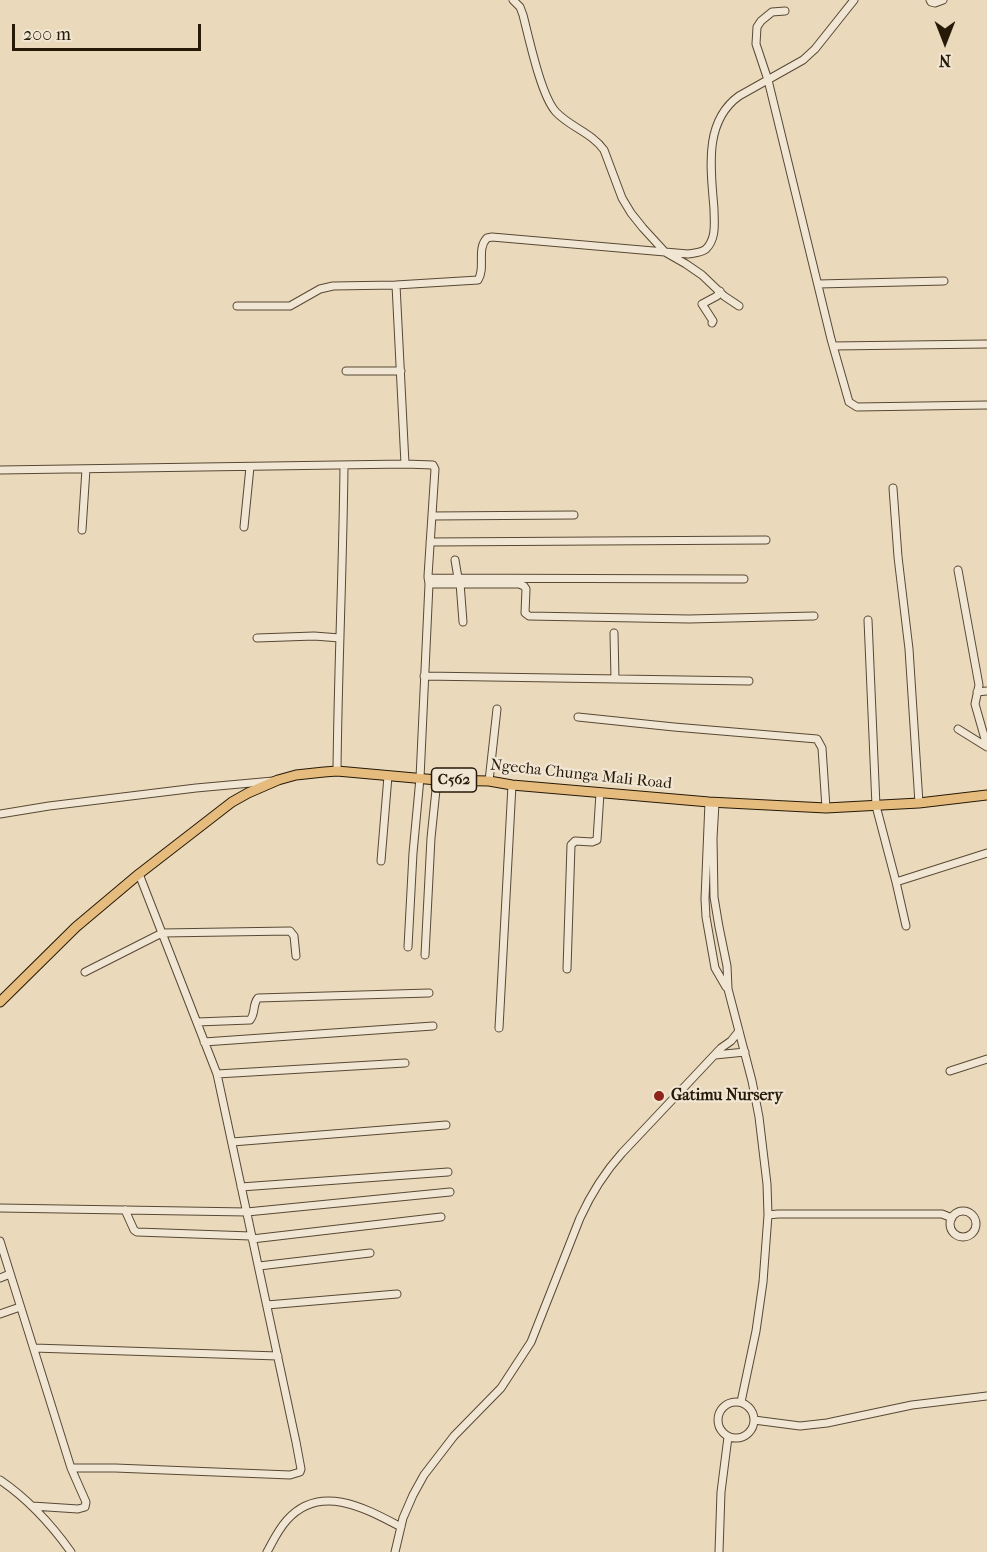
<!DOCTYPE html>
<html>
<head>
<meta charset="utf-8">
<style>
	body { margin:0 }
	#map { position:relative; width:987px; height:1552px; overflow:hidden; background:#ead9bb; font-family:"IM FELL French Canon",serif }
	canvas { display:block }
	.north { position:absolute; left:915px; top:12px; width:60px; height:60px; -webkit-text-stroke:4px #f1e6d3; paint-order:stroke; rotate:180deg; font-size:16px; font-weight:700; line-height:24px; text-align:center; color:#261907 }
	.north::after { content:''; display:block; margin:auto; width:21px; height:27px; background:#261907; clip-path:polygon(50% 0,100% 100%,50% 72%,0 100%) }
	.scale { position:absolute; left:12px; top:24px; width:189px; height:27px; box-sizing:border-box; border:3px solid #261907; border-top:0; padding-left:8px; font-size:18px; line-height:21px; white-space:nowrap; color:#261907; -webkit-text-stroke:4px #f1e6d3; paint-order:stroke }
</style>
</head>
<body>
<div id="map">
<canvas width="987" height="1552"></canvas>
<div class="north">N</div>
<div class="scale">200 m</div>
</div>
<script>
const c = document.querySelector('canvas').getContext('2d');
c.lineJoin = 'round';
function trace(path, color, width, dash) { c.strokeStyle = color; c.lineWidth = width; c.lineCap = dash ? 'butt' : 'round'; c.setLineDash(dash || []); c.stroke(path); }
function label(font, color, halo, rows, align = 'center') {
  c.font = font + ' "IM FELL French Canon",serif'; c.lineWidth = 4.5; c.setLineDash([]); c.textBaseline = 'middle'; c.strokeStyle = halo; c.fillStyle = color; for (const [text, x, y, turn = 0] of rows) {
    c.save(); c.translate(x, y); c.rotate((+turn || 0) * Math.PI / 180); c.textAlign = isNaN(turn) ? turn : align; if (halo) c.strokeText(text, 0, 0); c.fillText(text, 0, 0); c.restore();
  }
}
const minor = new Path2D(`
	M 513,0 L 520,7 L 523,15 C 529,38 541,96 556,112 C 570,127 592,133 604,150 L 622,198 L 631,213 L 643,228 L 665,252 L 686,264 L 702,275 L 724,296 L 739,306
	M 930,0 L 931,2 L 935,3 L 943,0
	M 785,11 L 772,12 L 761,21 L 757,27 L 756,44 L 768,80 L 831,339 L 849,402 L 857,407 L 987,405
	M 818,284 L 944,281
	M 237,306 L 290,306 L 320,289 L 333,286 L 396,285
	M 712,323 L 713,321 L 702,304 L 717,296 L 720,291
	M 833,346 L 987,344
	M 346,371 L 401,371
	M 405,464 L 396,285 L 478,280 C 486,268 476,249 487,238 L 492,237 L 688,254 C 694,253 701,253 706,249 C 717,238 714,222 714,209 C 711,170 703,122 739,96 L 803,60 L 815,49 L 854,0
	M 0,470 L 405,464 L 433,465 L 435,469 L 428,576 L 429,584 L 420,778 L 413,853 L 408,947
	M 893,488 L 898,557 L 909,649 L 919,803
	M 432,516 L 574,515
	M 244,527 L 250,467
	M 82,530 L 86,469
	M 430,542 L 766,540
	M 455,560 L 458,578
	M 958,570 L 979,685 L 975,704 L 987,746
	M 428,578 L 744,579
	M 460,583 L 463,622
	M 429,584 L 519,584 L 524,586 L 526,589 L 525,613 L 529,616 L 689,619 L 814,616
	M 868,620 L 876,806 L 896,882 L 906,926
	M 614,633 L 615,679
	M 257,638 L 314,636 L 340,638
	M 424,676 L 749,681
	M 977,692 L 987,691
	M 578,717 L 674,727 L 817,739 L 822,748 L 826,808
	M 958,729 L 987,747
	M 337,771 C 338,669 343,567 344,465
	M 489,781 L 497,709
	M 709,802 L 705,899 L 706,917 L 715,968 L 726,987
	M 715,803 L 713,838 L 714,897 L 719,927 L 727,966 L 728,989 L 752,1081 L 759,1117 L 767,1184 L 768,1215 L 763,1282 L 756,1331 L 741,1402
	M 0,814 L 49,806 L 196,788 L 273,781
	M 381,861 L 388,776
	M 896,882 L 987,853
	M 425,955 L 431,838 L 437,780
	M 567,969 L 571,845 L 575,841 L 592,842 L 597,840 L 600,793
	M 85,972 L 162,933 L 290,931 L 294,936 L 296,956
	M 197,1022 L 250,1020 C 256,1013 252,1005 258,998 L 429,993
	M 499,1028 L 512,785
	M 204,1042 L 433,1026
	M 715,1055 L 745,1052
	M 950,1071 L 987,1059
	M 217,1074 L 405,1063
	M 232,1142 L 446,1125
	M 241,1187 L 448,1172
	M 0,1208 L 247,1212 L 450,1192
	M 125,1210 L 134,1230 L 137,1232 L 251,1236
	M950 1224a13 13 0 1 1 26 0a13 13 0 1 1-26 0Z
	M 768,1215 L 778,1214 L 942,1214 L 952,1218
	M 252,1239 L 441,1217
	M 0,1241 L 71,1468 L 115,1468 L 290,1475 L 300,1472 L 301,1469 L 296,1442 L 217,1074 L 139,874
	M 259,1266 L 370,1253
	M 0,1278 L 10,1274
	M 267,1305 L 397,1294
	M 0,1314 L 20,1307
	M 34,1348 L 278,1356
	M718 1420a18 18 0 1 1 36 0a18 18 0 1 1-36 0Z
	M 754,1420 L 800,1426 L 827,1423 L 912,1405 L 987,1396
	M 0,1480 C 28,1499 51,1524 71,1552
	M 32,1506 L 78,1509 L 85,1507 L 86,1502 L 71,1468
	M 267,1552 C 273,1541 278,1530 287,1520 C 320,1483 365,1508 401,1527
	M 395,1552 L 403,1518 L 413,1495 L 424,1475 L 454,1436 L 501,1388 L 531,1342 L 580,1218 C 591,1194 604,1173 622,1153 L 721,1048 L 731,1041 L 739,1031
	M 719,1552 L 721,1492 L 728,1437`);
const major = new Path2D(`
	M 0,1002 L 76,927 L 139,874 L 232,802 L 248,793 L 278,780 L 296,775 L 324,772 L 337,771 L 437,780 L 489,781 L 512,785 L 709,802 L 826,808 L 919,803 L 987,795`);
trace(minor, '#574934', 9);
trace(major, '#261907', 11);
trace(minor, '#f1e6d3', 7);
trace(major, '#e5bc7e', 9);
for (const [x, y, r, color] of [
	[659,1096,6,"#8f2418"]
]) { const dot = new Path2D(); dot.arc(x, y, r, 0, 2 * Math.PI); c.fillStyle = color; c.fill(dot); trace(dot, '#f1e6d3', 2); }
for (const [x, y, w] of [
	[454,780,45]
]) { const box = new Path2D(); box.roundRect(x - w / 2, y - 12, w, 24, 4.5); c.fillStyle = '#f1e6d3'; c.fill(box); trace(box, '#261907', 1.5); }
label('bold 15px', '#261907', null, [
	["C562",454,780]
]);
label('16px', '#261907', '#f1e6d3', [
	["Ngecha Chunga Mali Road",581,775,6]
]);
label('bold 16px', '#261907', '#f1e6d3', [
	["Gatimu Nursery",671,1096]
], 'left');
</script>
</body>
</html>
